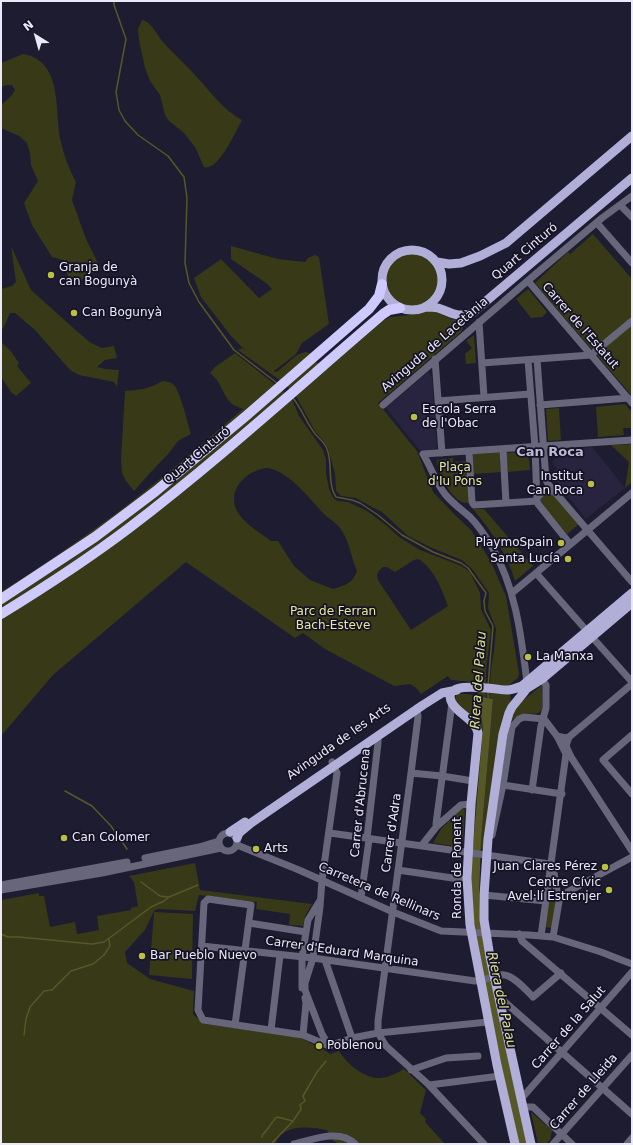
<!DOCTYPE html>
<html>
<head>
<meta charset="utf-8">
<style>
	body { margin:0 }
	#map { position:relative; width:633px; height:1145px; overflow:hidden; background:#1e1c30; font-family:"DejaVu Sans",sans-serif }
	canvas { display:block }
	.frame { position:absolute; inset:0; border:2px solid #eae9f7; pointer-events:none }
	.north { position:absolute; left:16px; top:16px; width:40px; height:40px; -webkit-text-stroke:3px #151226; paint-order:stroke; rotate:323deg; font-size:11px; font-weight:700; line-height:16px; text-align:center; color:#eae9f7 }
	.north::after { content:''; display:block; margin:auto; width:14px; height:18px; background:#eae9f7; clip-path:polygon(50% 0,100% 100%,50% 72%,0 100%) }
</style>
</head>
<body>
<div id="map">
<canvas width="633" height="1145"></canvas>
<div class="frame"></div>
<div class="north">N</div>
</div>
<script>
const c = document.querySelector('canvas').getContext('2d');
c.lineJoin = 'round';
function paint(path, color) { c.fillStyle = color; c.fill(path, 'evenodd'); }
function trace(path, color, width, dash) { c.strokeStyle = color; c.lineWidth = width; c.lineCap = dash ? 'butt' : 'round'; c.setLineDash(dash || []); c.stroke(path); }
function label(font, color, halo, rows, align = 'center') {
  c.font = font + ' "DejaVu Sans",sans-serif'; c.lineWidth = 3.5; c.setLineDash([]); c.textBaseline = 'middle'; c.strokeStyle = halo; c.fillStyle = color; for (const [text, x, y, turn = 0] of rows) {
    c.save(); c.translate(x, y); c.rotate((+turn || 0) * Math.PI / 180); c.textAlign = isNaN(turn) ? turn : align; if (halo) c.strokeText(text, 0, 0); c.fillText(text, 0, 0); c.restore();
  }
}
paint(new Path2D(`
	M 428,372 L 432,377 L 437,450 L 421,452 L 386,408 Z
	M 592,447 L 625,488 L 586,519 L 551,474 L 557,469 L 552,462 L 566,450 Z`), '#28243f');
paint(new Path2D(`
	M 142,20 C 151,21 157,35 163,42 C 173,53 185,64 195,75 C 209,90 224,111 242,120 C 236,131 218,172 204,167 L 195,147 L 184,133 L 169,121 L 165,115 L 160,95 L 150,81 L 145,68 L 139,40 L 138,29 Z
	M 23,54 C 64,61 54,112 61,142 C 64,156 69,169 76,182 L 72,200 L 86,239 L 101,269 L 88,275 L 78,283 L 69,280 L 63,260 L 52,257 L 32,225 L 24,203 L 38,181 L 31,165 L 30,153 L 27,143 L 19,136 L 1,128 L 1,105 L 11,96 L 15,90 L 12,85 L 7,85 L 1,87 L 1,63 Z
	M 593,234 L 632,279 L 632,396 L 535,283 L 568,252 L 570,254 Z
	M 11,246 L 31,290 L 79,333 L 91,343 L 102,348 L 114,346 L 117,358 L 105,360 L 97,367 L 105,369 L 119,370 L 117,387 L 114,382 L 79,375 L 70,370 L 35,330 L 15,313 L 10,313 C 7,319 5,326 1,331 L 1,289 L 12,286 L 16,282 Z
	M 231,246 L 278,259 L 305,262 L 308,258 L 315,255 L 319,257 L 329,324 L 302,343 L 296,354 L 274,371 L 275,372 L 278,371 L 297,355 L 305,352 L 310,353 L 324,371 L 377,324 L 390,317 L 419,314 L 428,311 L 436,312 L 451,319 L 460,320 L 467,317 L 461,332 L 378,403 L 417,451 L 433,492 L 455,515 L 471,530 L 491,562 L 506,596 L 519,673 L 518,678 L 509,685 L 511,702 L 484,848 L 481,849 L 481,841 L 493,699 L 489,698 L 491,669 L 494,651 L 496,629 L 488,608 L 489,593 L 473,570 L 462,560 L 432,548 L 408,536 L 382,512 L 372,507 L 356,498 L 341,496 L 336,491 L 335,474 L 328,448 L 323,440 L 315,431 L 297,398 L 285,384 L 238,350 L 242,348 L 246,351 L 231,336 L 201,297 L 194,278 L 221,259 L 259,298 L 272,289 L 266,283 L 231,259 Z
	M386 280a27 27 0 1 1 54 0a27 27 0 1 1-54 0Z
	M 528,289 L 547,312 L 542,317 L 531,318 L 516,299 Z
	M 474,335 L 476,363 L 466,364 L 465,354 L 472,348 L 466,341 Z
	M 1,340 L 3,344 L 10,350 L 19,363 L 17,366 L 31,383 L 16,396 L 11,392 L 1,377 Z
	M 235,353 L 291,397 L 299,416 L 323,450 L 326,459 L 326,473 L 329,489 L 334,499 L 338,501 L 348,502 L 367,511 L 386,525 L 399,537 L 412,545 L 420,550 L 459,565 L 466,569 L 471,574 L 480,593 L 481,609 L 491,630 L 486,669 L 486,698 L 482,697 L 480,699 L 473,682 L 451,680 L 448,676 L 421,694 L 416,688 L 410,684 L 394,686 L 325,649 L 303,633 L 295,638 L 186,562 L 53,675 L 1,736 L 1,592 C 39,568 77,542 114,515 C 158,482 201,445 243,409 C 239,407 234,406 231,403 C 222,394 221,381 210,373 L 215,367 ZM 265,468 C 286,468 309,498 322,512 C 328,519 337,522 342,531 C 350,543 351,558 357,571 C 353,583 344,586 333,589 L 310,580 L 294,566 L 278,541 L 271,541 C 262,534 250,527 242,518 C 223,496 241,473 265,468 ZM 418,559 C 434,568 442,590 448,606 L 411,630 L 378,580 C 376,574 378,571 383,567 L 387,567 L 395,572 L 414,560 Z
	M 162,381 C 166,381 171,382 174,385 C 180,391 188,424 191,434 L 178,441 L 169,453 L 150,473 L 134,491 L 126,481 L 122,473 L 121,459 L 125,391 C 138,390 150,389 162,381 Z
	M 625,404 L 632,412 L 632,428 L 623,428 L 624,435 L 598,437 L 596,407 Z
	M 559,408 L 561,440 L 548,441 L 546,409 Z
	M 632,444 L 632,482 L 625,488 L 629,462 L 611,445 Z
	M 499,451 L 500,453 L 501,472 L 474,474 L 472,455 L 474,453 Z
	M 528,451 L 530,470 L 508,472 L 506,453 Z
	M 453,458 L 453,462 L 467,461 L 470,501 L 467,503 C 453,504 437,472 437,460 Z
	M 554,493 L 579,524 L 567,534 L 540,502 L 541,498 L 544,494 Z
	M 473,509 L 484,509 L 533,566 L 515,581 C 507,553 491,531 473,509 Z
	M 542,685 L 542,709 C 537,717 531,712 523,714 C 518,715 513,720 509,723 L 510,714 L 521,702 Z
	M 456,694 L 467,694 L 478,696 L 477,704 L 475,706 C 481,712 483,719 483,727 L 473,839 L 480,727 L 475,714 L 472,718 L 455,703 Z
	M 462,808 L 465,810 L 463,844 L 460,847 L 433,843 L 441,829 Z
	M 195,863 L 200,890 L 312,904 L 305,916 L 303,926 L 289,925 L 290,914 L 256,909 L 257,902 L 199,895 L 195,911 L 158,909 L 154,911 L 145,930 L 125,952 L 127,963 L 150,979 L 194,991 L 193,1014 L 204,1024 L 299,1037 L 326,1051 L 330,1054 L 339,1051 C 346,1063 363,1077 377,1078 C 386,1079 397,1073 404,1069 L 426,1090 L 420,1113 L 426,1119 L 425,1122 L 445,1144 L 339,1144 L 332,1140 L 327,1130 C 308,1127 284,1123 275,1144 L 1,1144 L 1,900 L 39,893 L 39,896 L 44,896 L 50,927 L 75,922 L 77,934 L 99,930 L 97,916 L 131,910 L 131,908 L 138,906 L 134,882 L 129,876 Z
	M 551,884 L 557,902 L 552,928 L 544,927 Z
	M 154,912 L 193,914 L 192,979 L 149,975 Z
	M 531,1112 L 552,1130 L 550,1140 L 546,1144 L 538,1144 Z`), '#373917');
paint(new Path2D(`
	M 482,697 L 493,699 L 481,841 L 479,897 L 480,913 L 527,1144 L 518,1144 L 472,925 L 471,870 L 483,727 L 481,715 L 475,706 Z`), '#565827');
trace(new Path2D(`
	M 114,1 L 114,5 L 126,39 L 116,92 L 119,110 L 125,121 L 138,135 L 168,156 L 184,177 L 187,198 L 185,263 L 189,283 L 199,302 L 234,350 L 277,383
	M 293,398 C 302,409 306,423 316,435 C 320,439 325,443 327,449 C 333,464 327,484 336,497 L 352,500 L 360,503 L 378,515 L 402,535 L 433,552 L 461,563 L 468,568 L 486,593 L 484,601 L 485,611 L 493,626 L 488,686
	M 488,700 L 488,691
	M 65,791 L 92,806 L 111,826 L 127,849
	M 141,882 L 160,896 L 168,897
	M 1,934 L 8,937 L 19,937 L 92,944 L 104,942 L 151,907 L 164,901 L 169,897 L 198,885
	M 24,1035 L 26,1019 L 30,1007 L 38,998 L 44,991 L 52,990 L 71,971 L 93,964 L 104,955 L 110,946 L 109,940
	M 262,1137 L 263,1134 C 269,1129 271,1122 277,1117 L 293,1121
	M 272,1144 L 273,1142 L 293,1121 L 301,1109 L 300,1105 L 305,1101 L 303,1096 L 317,1072 L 326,1061`), '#565827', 1.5);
trace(new Path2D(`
	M 620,205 L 632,217
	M 597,223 L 632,263
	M 528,281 L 632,403
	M 479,322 L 484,397
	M 591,355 L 632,321
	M 435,359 L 442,453
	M 537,359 L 546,480 L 548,484 L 632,582
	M 528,360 L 535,447 L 537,501
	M 482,363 L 591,355
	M 438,401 L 530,394
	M 383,405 L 531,278 L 602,218 L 632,196
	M 540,405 L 628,398
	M 503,449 L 506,503
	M 469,452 L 472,502 L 474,505 L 537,501
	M 537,498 C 542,491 548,489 555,492
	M 537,501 L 538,504 L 570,544
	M 536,573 L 587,631
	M 512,593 L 632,493
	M 592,637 L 632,682
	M 526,685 L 527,682 C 521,635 516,589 492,547 C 486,537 478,525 470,517 C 462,510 452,503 445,494 C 436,483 431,467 423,454 L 632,440
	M 417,708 L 418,717 L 411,773 L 378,1021 L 378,1033 L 386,1046 L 429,1085 L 484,1144
	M 632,735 L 603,760 L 632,794
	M 557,736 L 565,738 L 569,737 L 632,684
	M 569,737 L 566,746 L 571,757 L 632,851
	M 411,773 L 442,776 L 473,781
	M 503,785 L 562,794
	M 532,790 L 541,726 L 546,708 L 546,685 L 542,679
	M 437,826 L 436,824 L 452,703
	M219 842a9 9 0 1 1 18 0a9 9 0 1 1-18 0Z
	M 330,833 L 550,864
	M 492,835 L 503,785 L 512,727 L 519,719 L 524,717 L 544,719
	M 237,845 L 299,870 L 393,912 L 441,931 L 529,935 L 553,937 L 601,952 L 632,964
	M 422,845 L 437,826 L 461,805 L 471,804
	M 145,858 L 199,847 L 219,841
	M 398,870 L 459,879 L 467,878
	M 1,885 L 127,862
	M 1,890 L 102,873 L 221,848
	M 484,895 L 546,901
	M 560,896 L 632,857
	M 361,897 L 369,840 L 367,838 L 378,743 L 378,735
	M 249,923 L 306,932
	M 519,934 L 522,941 L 632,1035
	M 541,936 L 566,754 L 557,736 L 544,719
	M 553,937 L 560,896 L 557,891 L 553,867
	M 202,946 L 313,958 L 475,981 C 484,980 492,977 500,975 C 511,972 526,990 533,997 L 561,973
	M 325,960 L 352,1038
	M 302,988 L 302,957 L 308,920 L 319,902
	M 498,996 L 632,1114
	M 235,1025 L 251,905 L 208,899 L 204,903 L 198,1010 L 203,1020 L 303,1035 L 329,1046 L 352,1038 L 378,1033 L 488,1022
	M 271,1030 L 280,955
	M 303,1035 L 306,1003 L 305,998
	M 329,1046 L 322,1034 L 305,990 L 305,983 L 313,958 L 320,907 L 322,880 L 337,773 L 332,762
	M 411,1070 L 446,1058 L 478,1056
	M 429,1085 L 500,1076
	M 521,1099 L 632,972
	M 523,1107 L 533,1107 L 572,1144
	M 294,1144 C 311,1140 340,1128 355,1144
	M 553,1144 L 632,1055
	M 627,1144 L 632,1138`), '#67667a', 7);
trace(new Path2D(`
	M382 280a30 30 0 1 1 60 0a30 30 0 1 1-60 0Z
	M 437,262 L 449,264 L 461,263 L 480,256 L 506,243 L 632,136
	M 425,307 C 430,307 434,307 438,308 C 453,313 456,318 472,313 L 632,178
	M 523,691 L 542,679 L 632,603
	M 525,691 L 512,707 L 509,713 L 503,734 L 488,839 L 484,895 L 484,920 L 490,957 L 531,1144
	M 230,832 L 245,822
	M 237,838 L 239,833 L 251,823 L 423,705 L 442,693 L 457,690
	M 515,1144 L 497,1065 L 470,925 L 467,878 L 471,804 L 478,733 C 475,719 458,714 452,703 C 439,678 497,690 507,690 C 512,690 517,688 522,686 L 632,593`), '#b1aed8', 9);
trace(new Path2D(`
	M 1,599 L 95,537 L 156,491 L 246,416 L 369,309 L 379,296 L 382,284
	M 1,614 C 45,587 88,559 129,528 C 217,461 299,386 383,314 L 389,310 L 400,308`), '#cfcafd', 10);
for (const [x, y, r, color] of [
	[51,275,4,"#bbc044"],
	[74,313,4,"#bbc044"],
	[414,417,4,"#bbc044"],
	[591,484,4,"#bbc044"],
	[561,543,4,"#bbc044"],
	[568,559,4,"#bbc044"],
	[528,657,4,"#bbc044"],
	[64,838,4,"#bbc044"],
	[256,849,4,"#bbc044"],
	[605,867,4,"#bbc044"],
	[609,890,4,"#bbc044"],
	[142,956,4,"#bbc044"],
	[319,1046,4,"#bbc044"]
]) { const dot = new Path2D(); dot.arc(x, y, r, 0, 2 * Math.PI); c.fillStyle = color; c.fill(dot); trace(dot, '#151226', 1.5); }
label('12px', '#eae9f7', '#151226', [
	["Quart Cinturó",525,252,-40],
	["Carrer de l'Estatut",580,326,49],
	["Avinguda de Lacetània",435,345,-41],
	["Quart Cinturó",197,456,-40],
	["Avinguda de les Arts",339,742,-35],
	["Carrer d'Abrucena",361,803,-84],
	["Carrer d'Adra",392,833,-82],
	["Ronda de Ponent",458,868,-90],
	["Carretera de Rellinars",379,892,23],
	["Carrer d'Eduard Marquina",342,952,8],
	["Carrer de la Salut",569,1028,-49],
	["Carrer de Lleida",584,1092,-49]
]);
label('12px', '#eae9f7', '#151226', [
	["Granja de",59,268],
	["can Bogunyà",59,282],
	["Can Bogunyà",82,313],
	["Escola Serra",422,410],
	["de l'Obac",422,424],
	["Institut",583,477,"right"],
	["Can Roca",583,491,"right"],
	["PlaymoSpain",553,543,"right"],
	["Santa Lucía",560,559,"right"],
	["La Manxa",536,657],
	["Can Colomer",72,838],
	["Arts",264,849],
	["Juan Clares Pérez",597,867,"right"],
	["Centre Cívic",601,883,"right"],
	["Avel·lí Estrenjer",601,897,"right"],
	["Bar Pueblo Nuevo",150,956],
	["Poblenou",327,1046]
], 'left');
label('12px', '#e6eb9c', '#151226', [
	["Plaça",455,468],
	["d'Iu Pons",455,482],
	["Parc de Ferran",333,612],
	["Bach-Esteve",333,626]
]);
label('bold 13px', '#bdbbd6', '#151226', [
	["Can Roca",550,453]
]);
label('italic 13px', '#dde293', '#151226', [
	["Riera del Palau",479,680,-86],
	["Riera del Palau",501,1000,78]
]);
</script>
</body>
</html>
